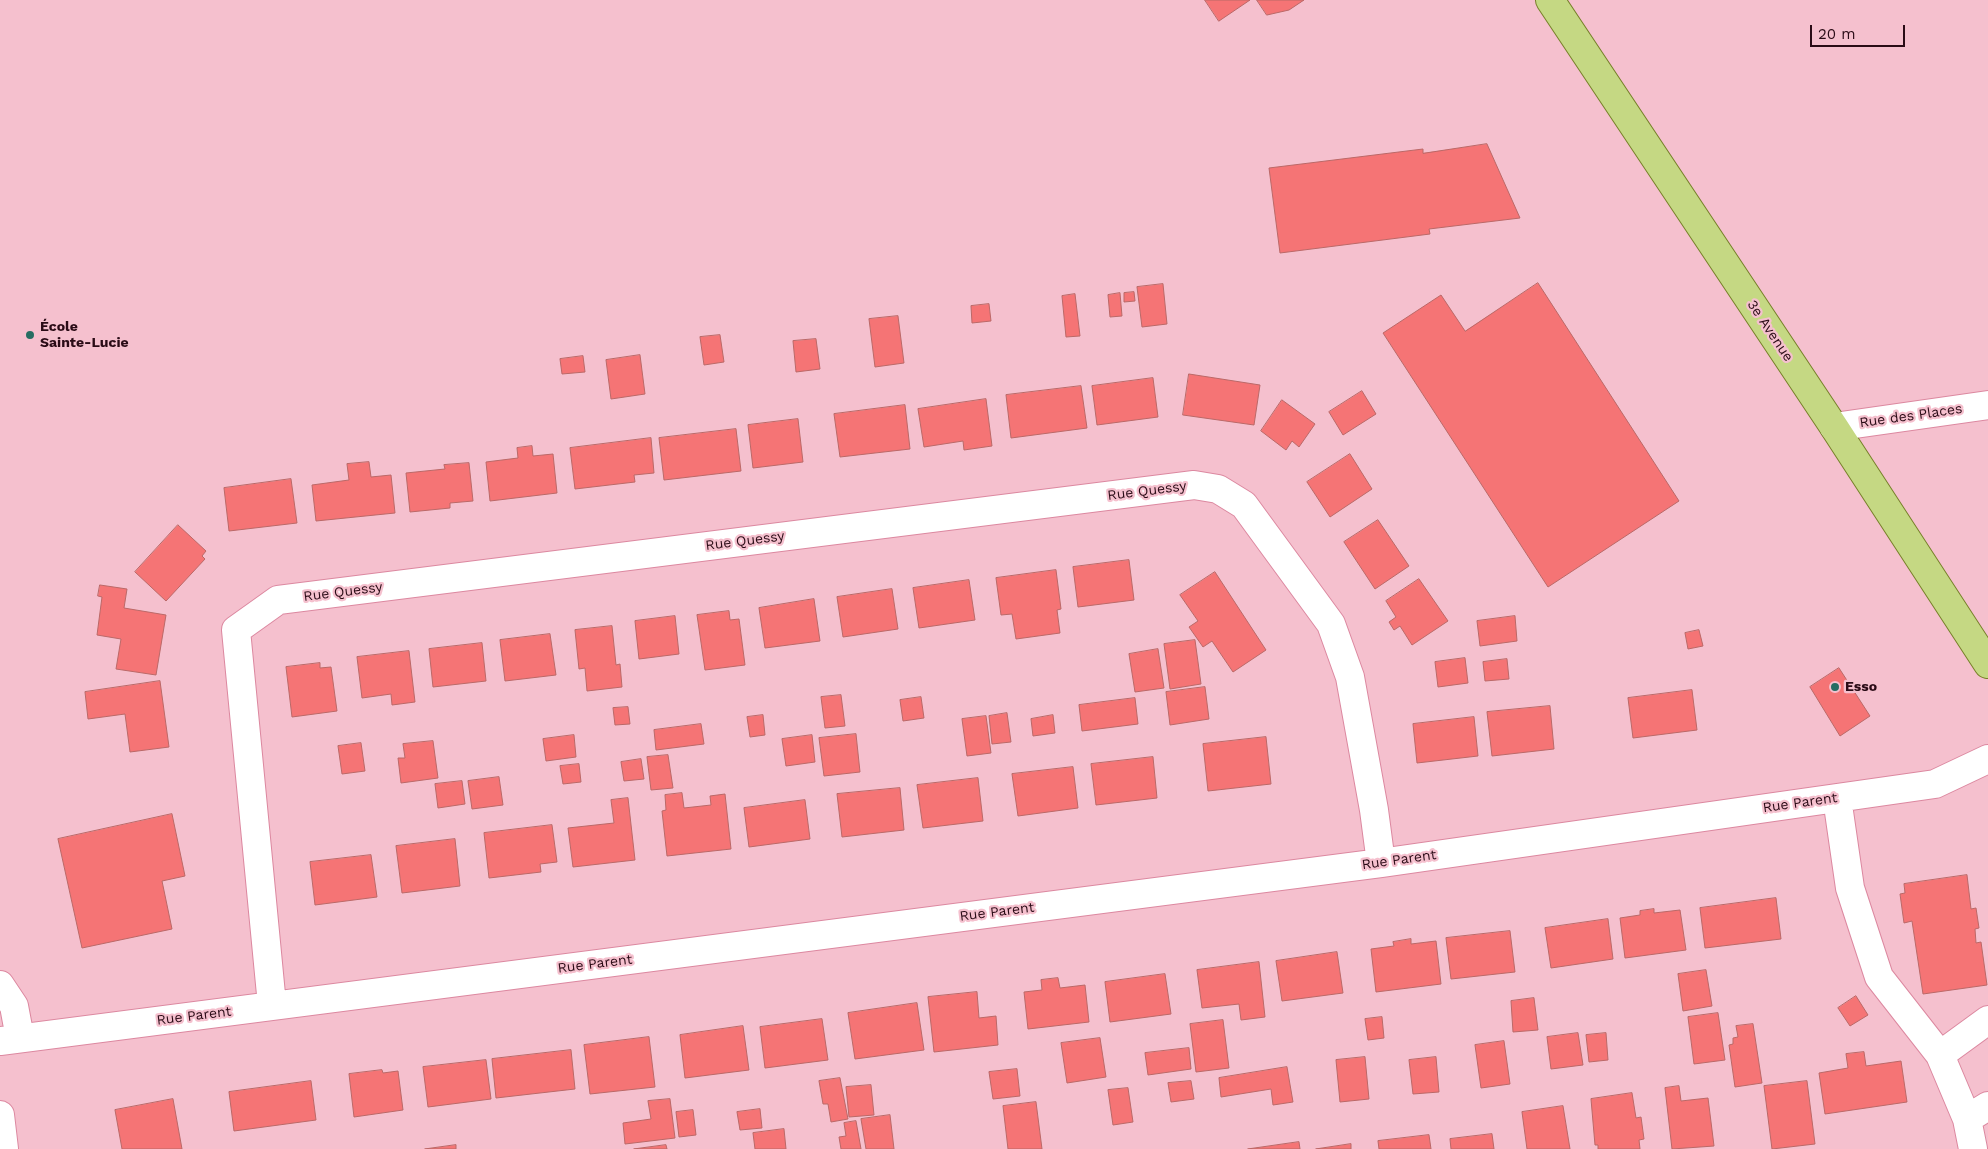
<!DOCTYPE html>
<html>
<head>
<meta charset="utf-8">
<style>
	body { margin:0 }
	#map { position:relative; width:1988px; height:1149px; overflow:hidden; background:#f5c0ce; font-family:"Work Sans",sans-serif }
	canvas { display:block }
	.scale { position:absolute; left:1810px; top:25px; width:95px; height:22px; box-sizing:border-box; border:2px solid #2a0b16; border-top:0; padding-left:6px; font-size:15px; line-height:18px; white-space:nowrap; color:#2a0b16; -webkit-text-stroke:4px #f5c0ce; paint-order:stroke }
</style>
</head>
<body>
<div id="map">
<canvas width="1988" height="1149"></canvas>
<div class="scale">20 m</div>
</div>
<script>
const c = document.querySelector('canvas').getContext('2d');
c.lineJoin = 'round';
function paint(path, color) { c.fillStyle = color; c.fill(path, 'evenodd'); }
function trace(path, color, width, dash) { c.strokeStyle = color; c.lineWidth = width; c.lineCap = dash ? 'butt' : 'round'; c.setLineDash(dash || []); c.stroke(path); }
function label(font, color, halo, rows, align = 'center') {
  c.font = font + ' "Work Sans",sans-serif'; c.lineWidth = 4.5; c.setLineDash([]); c.textBaseline = 'middle'; c.strokeStyle = halo; c.fillStyle = color; for (const [text, x, y, turn = 0] of rows) {
    c.save(); c.translate(x, y); c.rotate((+turn || 0) * Math.PI / 180); c.textAlign = isNaN(turn) ? turn : align; if (halo) c.strokeText(text, 0, 0); c.fillText(text, 0, 0); c.restore();
  }
}
const building = new Path2D(`
	M 1205,0 L 1250,0 L 1219,21 Z
	M 1257,0 L 1304,0 L 1289,10 L 1267,15 Z
	M 1487,144 L 1520,218 L 1429,229 L 1430,234 L 1280,253 L 1269,168 L 1423,149 L 1423,153 Z
	M 1538,283 L 1679,501 L 1548,587 L 1383,333 L 1441,295 L 1465,331 Z
	M 1163,284 L 1167,324 L 1142,327 L 1137,287 Z
	M 1134,292 L 1135,301 L 1124,302 L 1124,293 Z
	M 1120,293 L 1122,316 L 1110,317 L 1108,295 Z
	M 1075,294 L 1080,336 L 1066,337 L 1062,296 Z
	M 989,304 L 991,321 L 972,323 L 971,306 Z
	M 898,316 L 904,363 L 875,367 L 869,319 Z
	M 720,335 L 724,362 L 704,365 L 700,337 Z
	M 816,339 L 820,369 L 796,372 L 793,341 Z
	M 640,355 L 645,394 L 611,399 L 606,360 Z
	M 583,356 L 585,372 L 562,374 L 560,359 Z
	M 1189,374 L 1260,385 L 1254,425 L 1183,415 Z
	M 1153,378 L 1158,417 L 1097,425 L 1092,386 Z
	M 1081,386 L 1087,428 L 1011,438 L 1006,395 Z
	M 1362,391 L 1376,414 L 1343,435 L 1329,412 Z
	M 986,399 L 992,446 L 964,450 L 963,441 L 924,447 L 918,409 Z
	M 1282,400 L 1315,424 L 1299,447 L 1292,441 L 1286,450 L 1261,431 Z
	M 905,405 L 910,449 L 840,457 L 834,414 Z
	M 798,419 L 803,462 L 753,468 L 748,425 Z
	M 736,429 L 741,471 L 664,480 L 659,438 Z
	M 651,438 L 654,473 L 634,475 L 635,482 L 575,489 L 570,448 Z
	M 532,446 L 533,456 L 553,454 L 557,493 L 490,501 L 486,462 L 518,458 L 517,448 Z
	M 1350,454 L 1372,489 L 1330,517 L 1307,482 Z
	M 369,462 L 371,477 L 391,475 L 395,513 L 316,521 L 312,485 L 349,480 L 347,464 Z
	M 469,463 L 473,501 L 450,503 L 450,508 L 410,512 L 406,473 L 445,469 L 444,465 Z
	M 291,479 L 297,523 L 229,531 L 224,488 Z
	M 1378,520 L 1409,566 L 1375,589 L 1344,542 Z
	M 178,525 L 206,551 L 202,556 L 205,559 L 166,601 L 135,572 Z
	M 1129,560 L 1134,600 L 1078,607 L 1073,567 Z
	M 1056,570 L 1061,609 L 1057,610 L 1060,633 L 1016,639 L 1012,614 L 1001,615 L 996,578 Z
	M 1215,572 L 1266,650 L 1233,672 L 1212,641 L 1203,647 L 1189,627 L 1198,621 L 1180,595 Z
	M 1419,579 L 1448,621 L 1412,645 L 1400,626 L 1394,630 L 1389,622 L 1396,617 L 1386,601 Z
	M 969,580 L 975,620 L 919,628 L 913,588 Z
	M 100,585 L 127,589 L 124,608 L 166,615 L 156,675 L 116,669 L 121,639 L 97,635 L 102,597 L 98,596 Z
	M 892,589 L 898,629 L 843,637 L 837,597 Z
	M 814,599 L 820,641 L 765,648 L 759,608 Z
	M 729,611 L 730,620 L 739,619 L 745,665 L 705,670 L 697,615 Z
	M 675,616 L 679,654 L 639,659 L 635,621 Z
	M 1515,616 L 1517,641 L 1480,646 L 1477,621 Z
	M 612,626 L 616,665 L 620,664 L 622,687 L 587,691 L 585,668 L 579,669 L 575,630 Z
	M 1699,630 L 1703,646 L 1688,649 L 1685,633 Z
	M 550,634 L 556,675 L 505,681 L 500,640 Z
	M 1195,640 L 1201,684 L 1170,689 L 1164,644 Z
	M 482,643 L 486,681 L 433,687 L 429,649 Z
	M 1158,649 L 1164,688 L 1135,692 L 1129,654 Z
	M 409,651 L 415,702 L 392,705 L 391,694 L 362,698 L 357,657 Z
	M 1465,658 L 1468,683 L 1438,687 L 1435,662 Z
	M 1507,659 L 1509,679 L 1485,681 L 1483,662 Z
	M 320,663 L 320,668 L 331,667 L 337,711 L 292,717 L 286,667 Z
	M 1839,668 L 1870,716 L 1840,736 L 1810,687 Z
	M 160,681 L 169,747 L 130,752 L 125,714 L 88,719 L 85,692 Z
	M 1205,687 L 1209,719 L 1170,725 L 1166,692 Z
	M 1692,690 L 1697,730 L 1633,738 L 1628,698 Z
	M 841,695 L 845,726 L 825,728 L 821,697 Z
	M 921,697 L 924,718 L 903,721 L 900,700 Z
	M 1135,698 L 1138,724 L 1082,731 L 1079,705 Z
	M 1550,706 L 1554,749 L 1492,756 L 1487,712 Z
	M 628,707 L 630,724 L 615,725 L 613,708 Z
	M 1007,713 L 1011,742 L 992,744 L 989,716 Z
	M 763,715 L 765,735 L 750,737 L 747,717 Z
	M 1053,715 L 1055,733 L 1033,736 L 1031,719 Z
	M 986,716 L 991,753 L 967,756 L 962,719 Z
	M 1474,717 L 1478,756 L 1417,763 L 1413,724 Z
	M 701,724 L 704,744 L 656,750 L 654,730 Z
	M 856,734 L 860,772 L 824,776 L 819,738 Z
	M 574,735 L 576,757 L 546,761 L 543,739 Z
	M 812,735 L 815,762 L 786,766 L 782,739 Z
	M 1266,737 L 1271,784 L 1208,791 L 1203,744 Z
	M 433,741 L 438,778 L 401,783 L 398,758 L 405,758 L 403,744 Z
	M 361,743 L 365,771 L 342,774 L 338,746 Z
	M 668,755 L 673,788 L 651,790 L 647,757 Z
	M 1153,757 L 1157,798 L 1096,805 L 1091,764 Z
	M 641,759 L 644,779 L 624,781 L 621,762 Z
	M 579,764 L 581,782 L 563,784 L 560,766 Z
	M 1073,767 L 1078,808 L 1018,816 L 1012,774 Z
	M 499,777 L 503,805 L 472,809 L 468,781 Z
	M 978,778 L 983,821 L 923,828 L 917,785 Z
	M 462,781 L 465,804 L 438,808 L 435,784 Z
	M 900,788 L 904,830 L 842,837 L 837,794 Z
	M 682,793 L 684,808 L 711,805 L 710,796 L 725,794 L 731,849 L 667,856 L 662,811 L 666,810 L 665,795 Z
	M 628,798 L 635,860 L 573,867 L 568,828 L 614,823 L 611,800 Z
	M 805,800 L 810,839 L 749,847 L 744,808 Z
	M 172,814 L 185,876 L 162,881 L 172,929 L 82,948 L 58,839 Z
	M 552,825 L 557,862 L 540,864 L 541,872 L 489,878 L 484,833 Z
	M 455,839 L 460,886 L 402,893 L 396,846 Z
	M 371,855 L 377,897 L 315,905 L 310,862 Z
	M 1967,875 L 1971,909 L 1976,908 L 1979,928 L 1975,929 L 1976,943 L 1981,942 L 1987,985 L 1923,994 L 1912,921 L 1904,923 L 1900,894 L 1905,893 L 1904,884 Z
	M 1776,898 L 1781,939 L 1705,948 L 1700,908 Z
	M 1654,909 L 1654,913 L 1680,910 L 1686,950 L 1625,958 L 1620,918 L 1640,915 L 1640,911 Z
	M 1608,919 L 1613,959 L 1551,968 L 1545,928 Z
	M 1510,931 L 1515,972 L 1451,979 L 1446,938 Z
	M 1411,939 L 1411,944 L 1436,941 L 1441,984 L 1376,992 L 1371,949 L 1394,946 L 1393,942 Z
	M 1337,952 L 1343,993 L 1282,1001 L 1276,961 Z
	M 1259,962 L 1265,1017 L 1241,1020 L 1239,1004 L 1202,1008 L 1197,970 Z
	M 1706,970 L 1712,1006 L 1683,1011 L 1678,974 Z
	M 1165,974 L 1171,1014 L 1110,1022 L 1105,982 Z
	M 1058,978 L 1060,988 L 1085,985 L 1089,1022 L 1028,1029 L 1024,992 L 1042,990 L 1041,980 Z
	M 977,992 L 979,1018 L 996,1016 L 998,1045 L 934,1052 L 928,997 Z
	M 1856,996 L 1868,1015 L 1850,1026 L 1838,1008 Z
	M 1534,998 L 1538,1030 L 1513,1032 L 1511,1001 Z
	M 917,1003 L 924,1050 L 855,1059 L 848,1013 Z
	M 1718,1013 L 1725,1060 L 1694,1064 L 1688,1017 Z
	M 1382,1017 L 1384,1038 L 1368,1040 L 1365,1019 Z
	M 822,1019 L 828,1060 L 765,1068 L 760,1027 Z
	M 1223,1020 L 1229,1068 L 1196,1072 L 1190,1024 Z
	M 1753,1024 L 1762,1083 L 1735,1087 L 1729,1045 L 1733,1044 L 1733,1038 L 1738,1037 L 1736,1026 Z
	M 743,1026 L 749,1070 L 685,1078 L 680,1035 Z
	M 1578,1033 L 1583,1065 L 1551,1069 L 1547,1037 Z
	M 1606,1033 L 1608,1060 L 1589,1062 L 1586,1035 Z
	M 649,1037 L 655,1087 L 590,1094 L 584,1045 Z
	M 1100,1038 L 1106,1077 L 1067,1083 L 1061,1043 Z
	M 1504,1041 L 1510,1084 L 1481,1088 L 1475,1045 Z
	M 1189,1048 L 1191,1069 L 1148,1075 L 1145,1053 Z
	M 571,1050 L 575,1089 L 496,1098 L 492,1059 Z
	M 1864,1052 L 1866,1066 L 1901,1061 L 1907,1102 L 1825,1114 L 1819,1073 L 1848,1068 L 1846,1054 Z
	M 1365,1057 L 1369,1099 L 1340,1102 L 1336,1060 Z
	M 1436,1057 L 1439,1092 L 1413,1094 L 1409,1060 Z
	M 486,1060 L 491,1099 L 428,1107 L 423,1067 Z
	M 1287,1067 L 1293,1102 L 1273,1105 L 1271,1089 L 1221,1097 L 1219,1078 Z
	M 1017,1069 L 1020,1096 L 993,1099 L 989,1072 Z
	M 382,1070 L 383,1073 L 398,1071 L 403,1110 L 354,1117 L 349,1074 Z
	M 840,1078 L 848,1119 L 831,1122 L 828,1104 L 823,1104 L 819,1081 Z
	M 311,1081 L 316,1120 L 234,1131 L 229,1092 Z
	M 1191,1081 L 1194,1099 L 1171,1102 L 1168,1083 Z
	M 1807,1081 L 1815,1144 L 1772,1149 L 1764,1086 Z
	M 871,1085 L 874,1115 L 849,1117 L 846,1087 Z
	M 1679,1086 L 1681,1101 L 1708,1098 L 1714,1146 L 1672,1149 L 1665,1088 Z
	M 1128,1088 L 1133,1122 L 1113,1125 L 1108,1090 Z
	M 1632,1093 L 1636,1118 L 1641,1117 L 1644,1139 L 1639,1140 L 1640,1149 L 1598,1149 L 1598,1145 L 1595,1145 L 1591,1099 Z
	M 173,1099 L 182,1149 L 122,1149 L 115,1110 Z
	M 670,1099 L 675,1138 L 625,1144 L 623,1123 L 651,1119 L 648,1101 Z
	M 1036,1102 L 1042,1149 L 1008,1149 L 1003,1106 Z
	M 1563,1106 L 1570,1149 L 1527,1149 L 1522,1112 Z
	M 760,1109 L 762,1128 L 740,1130 L 737,1112 Z
	M 693,1110 L 696,1135 L 679,1137 L 676,1112 Z
	M 890,1115 L 894,1149 L 866,1149 L 861,1119 Z
	M 856,1121 L 861,1149 L 841,1149 L 839,1137 L 846,1136 L 844,1123 Z
	M 784,1129 L 786,1149 L 755,1149 L 753,1133 Z
	M 1492,1134 L 1494,1149 L 1451,1149 L 1450,1139 Z
	M 1429,1135 L 1431,1149 L 1379,1149 L 1378,1141 Z
	M 1299,1142 L 1300,1149 L 1248,1149 Z
	M 1351,1144 L 1351,1149 L 1316,1149 Z
	M 456,1145 L 456,1149 L 425,1149 Z
	M 666,1145 L 667,1149 L 634,1149 Z`);
paint(building, '#f57475');
trace(building, '#ba6867', 1);
const minor = new Path2D(`
	M 1834,427 L 1988,405
	M 1837,798 L 1850,888 L 1879,977 L 1940,1055 L 1967,1119 L 1973,1149
	M 0,985 L 14,1006 L 20,1038
	M 272,1005 L 236,630 L 278,600 L 1194,485 L 1218,489 L 1244,505 L 1331,624 L 1350,677 L 1374,810 L 1381,863
	M 0,1041 L 1381,863 L 1935,784 L 1988,759
	M 1940,1055 L 1988,1020
	M 0,1115 L 4,1149
	M 1967,1119 L 1988,1106`);
const major = new Path2D(`
	M 1550,0 L 1834,427 L 1988,664`);
trace(minor, '#dc88a0', 30);
trace(major, '#767f28', 30);
trace(minor, '#fff', 28);
trace(major, '#c5d883', 28);
for (const [x, y, r, color] of [
	[30,335,5,"#266d62"],
	[1835,687,5,"#266d62"]
]) { const dot = new Path2D(); dot.arc(x, y, r, 0, 2 * Math.PI); c.fillStyle = color; c.fill(dot); trace(dot, '#f5c0ce', 2); }
label('bold 14px', '#2a0b16', '#f5c0ce', [
	["École",40,327],
	["Sainte-Lucie",40,343],
	["Esso",1845,687]
], 'left');
label('14px', '#2a0b16', '#f5c0ce', [
	["3e Avenue",1770,331,56],
	["Rue des Places",1911,416,-8],
	["Rue Quessy",1147,491,-7],
	["Rue Quessy",745,541,-7],
	["Rue Quessy",343,592,-7],
	["Rue Parent",1800,803,-8],
	["Rue Parent",1399,860,-8],
	["Rue Parent",997,912,-7],
	["Rue Parent",595,964,-7],
	["Rue Parent",194,1016,-7]
]);
</script>
</body>
</html>
